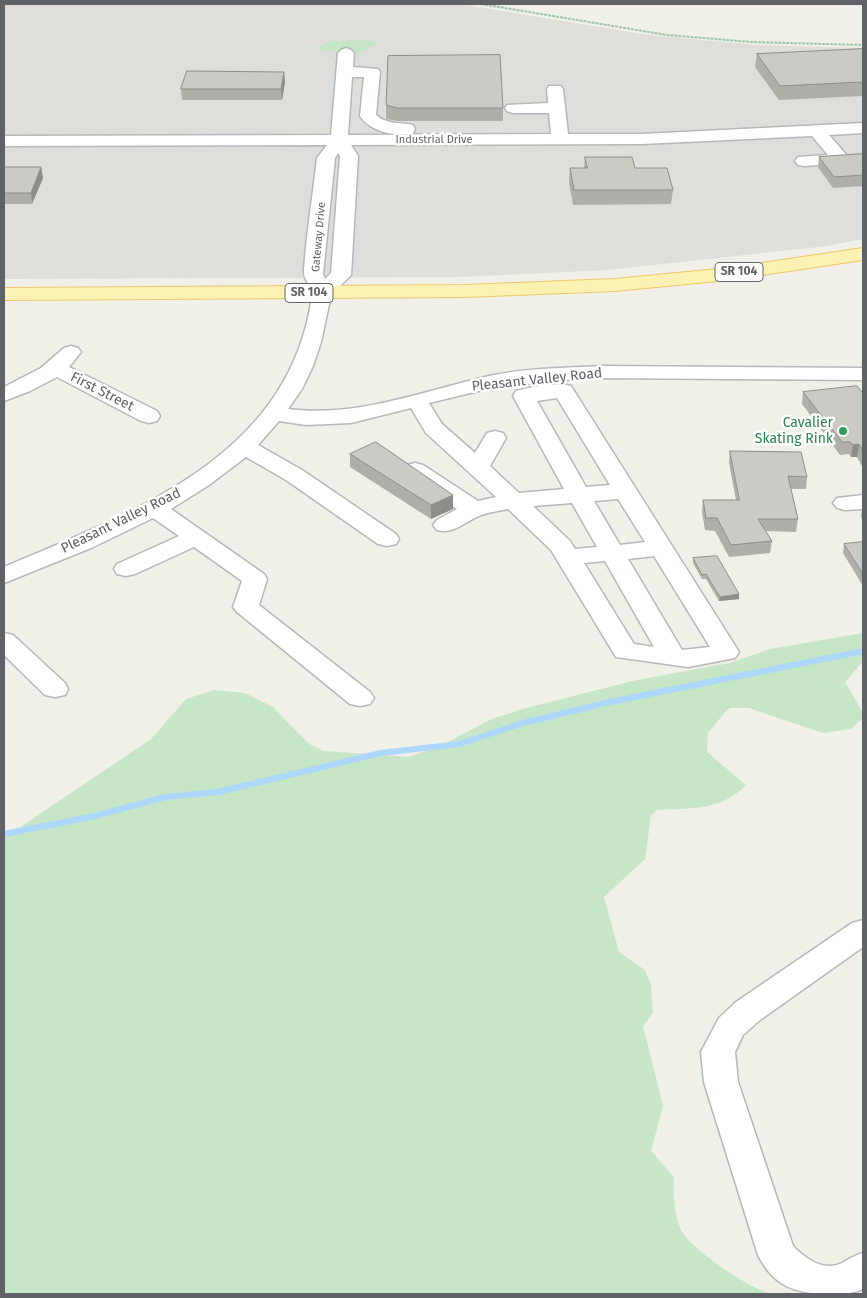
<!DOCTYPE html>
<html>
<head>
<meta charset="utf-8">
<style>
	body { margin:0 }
	#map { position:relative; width:867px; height:1298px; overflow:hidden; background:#f0efe8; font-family:"Fira Sans",sans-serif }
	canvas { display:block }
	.frame { position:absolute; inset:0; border:5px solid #5f6367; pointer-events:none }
</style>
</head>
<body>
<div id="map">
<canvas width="867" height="1298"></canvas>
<div class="frame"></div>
</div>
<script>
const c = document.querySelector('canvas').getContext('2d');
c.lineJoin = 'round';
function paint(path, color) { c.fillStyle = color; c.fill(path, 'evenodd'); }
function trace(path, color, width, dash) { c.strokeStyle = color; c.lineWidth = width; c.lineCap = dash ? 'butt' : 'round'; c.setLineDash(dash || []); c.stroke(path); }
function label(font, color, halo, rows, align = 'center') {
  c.font = font + ' "Fira Sans",sans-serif'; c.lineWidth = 5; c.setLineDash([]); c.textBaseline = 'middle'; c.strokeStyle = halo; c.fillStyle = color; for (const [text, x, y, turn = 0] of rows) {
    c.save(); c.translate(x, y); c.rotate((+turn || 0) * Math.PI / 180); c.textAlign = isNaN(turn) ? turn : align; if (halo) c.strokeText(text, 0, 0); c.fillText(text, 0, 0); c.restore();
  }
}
paint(new Path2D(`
	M 4,4 L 460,4 L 648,35 L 756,45 L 863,48 L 863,239 L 827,246 L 608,270 L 460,277 L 4,279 Z`), '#dfdeda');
paint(new Path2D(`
	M 364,40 L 377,41 L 379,43 L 359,53 L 330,52 L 316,48 L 331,41 Z
	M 863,633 L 863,661 L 845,682 L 863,713 L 863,718 L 851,729 L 823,733 L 749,708 L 730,708 L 725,712 L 708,733 L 707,752 L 746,785 C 721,811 690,808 657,810 L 651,815 L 645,859 L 604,897 L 619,952 L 645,970 L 651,985 L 653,1013 L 643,1026 L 663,1106 L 651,1151 L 674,1177 C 673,1194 674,1215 681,1230 C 690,1249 752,1290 772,1294 L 4,1294 L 4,831 L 19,828 L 151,739 L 186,699 L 215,690 L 245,693 L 273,707 L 309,744 L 324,751 L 409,757 L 444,744 L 492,719 L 526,708 L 637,680 L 730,663 L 770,649 Z`), '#c6e6c7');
trace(new Path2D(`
	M 4,834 L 95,816 L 165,797 L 218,792 L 381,753 L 459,744 L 523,723 L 610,702 L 863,651`), '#aed8fb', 6);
const minor = new Path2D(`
	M 346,48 L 351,50 L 354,53 L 353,67 L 378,69 L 380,72 L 376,115 C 388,125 399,122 413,125 L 415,129 L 413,133 C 394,137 371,132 360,116 L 364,77 L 352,77 L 348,135 L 551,134 L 549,113 L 513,113 L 507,111 L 505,108 L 507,105 L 548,103 L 547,89 L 549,86 L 561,86 L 563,89 L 568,134 L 642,134 L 863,123 L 863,133 L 829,135 L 850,159 L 847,163 L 804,166 L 798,165 L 795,161 L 798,157 L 828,155 L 812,136 L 642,144 L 351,145 L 358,156 L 351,275 L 331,295 L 321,342 L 313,366 L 302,389 L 288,409 C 356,418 423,391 489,376 C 525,368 565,368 602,366 L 863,368 L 863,380 L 602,378 L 563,380 L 491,388 L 429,403 L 442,424 L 475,453 L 487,433 L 495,431 L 503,433 L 506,438 L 490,466 L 519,493 L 564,489 L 513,396 L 516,391 C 532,387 555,382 571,386 L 739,652 L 735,658 L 688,667 L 616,657 L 551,550 L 508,509 C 499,511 489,512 481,515 C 465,521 454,535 437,530 L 433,525 L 437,520 L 457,509 L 407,475 L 404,470 L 407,465 L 415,463 L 423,465 L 478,501 L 496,497 L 426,433 L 411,408 L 351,423 L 306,425 L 279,421 L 258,445 L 302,470 L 396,534 L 399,539 L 396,544 L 387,546 L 378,544 L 286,480 L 246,457 L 209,485 L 171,509 L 264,574 L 267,579 L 259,605 L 370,692 L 374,698 L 370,704 L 360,706 L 350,704 L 237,612 L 233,607 L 242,581 L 194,547 L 135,574 L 126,576 L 117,574 L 114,569 L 117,564 L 179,536 L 153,518 L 91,548 L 4,583 L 4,567 C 134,512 290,457 312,296 C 313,287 303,280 304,271 C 306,234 313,195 317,158 L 327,145 L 4,146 L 4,136 L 331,135 L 338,53 L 341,50 ZM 338,153 L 340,156 L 331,273 L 325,279 L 323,274 L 335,158 ZM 557,398 L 610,485 L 586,487 L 537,401 ZM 618,499 L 645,542 L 620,545 L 594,501 ZM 572,503 L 597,547 L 575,549 L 570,541 L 533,506 ZM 654,556 L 710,647 L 682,650 L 628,559 ZM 605,561 L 654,647 L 634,644 L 584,563 Z
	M 71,346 L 78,348 L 81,352 L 69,367 L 157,411 L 160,416 L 157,421 L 149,423 L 141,421 L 57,377 L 30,391 L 4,401 L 4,387 L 41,368 L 64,348 Z
	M 863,495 L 863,509 L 845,510 L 837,508 L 833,503 L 837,498 Z
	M 4,633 L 13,635 L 65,683 L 68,689 L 65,695 L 55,697 L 45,695 L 4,655 Z
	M 863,920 L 863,947 L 760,1020 L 743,1035 L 735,1052 L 738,1082 L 793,1246 C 806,1259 823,1272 842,1263 C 849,1259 855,1255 863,1253 L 863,1289 C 851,1294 842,1294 829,1294 C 796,1294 773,1286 758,1255 L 704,1082 L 701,1052 L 719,1018 L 736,1002 L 852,923 Z`);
const major = new Path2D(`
	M 863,248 L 863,260 L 728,280 L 615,291 L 465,297 L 4,300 L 4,288 L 465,285 L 615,279 L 728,268 Z`);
trace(minor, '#b5b8bb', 3);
trace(major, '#ebc867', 2);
trace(new Path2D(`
	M 481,4 L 667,35 L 751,42 L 863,45`), '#9ec4aa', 2, [3, 1]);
paint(minor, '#fff');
paint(major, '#fbf1b3');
paint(new Path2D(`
	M 863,49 L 863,96 L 779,100 L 755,67 L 757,54 Z
	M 284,72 L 285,82 L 282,100 L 182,100 L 181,89 Z
	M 386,105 L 503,108 L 503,121 L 398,121 L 386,119 Z
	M 863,154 L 863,186 L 833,188 L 818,167 L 819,157 Z
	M 585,157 L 635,168 L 673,190 L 671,204 L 573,205 L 569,182 L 570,168 L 584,168 Z
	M 4,167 L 41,167 L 43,178 L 32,204 L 4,204 Z
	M 803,392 L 863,393 L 863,468 L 857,457 L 851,457 L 849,454 L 840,455 L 802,404 Z
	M 730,451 L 807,477 L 806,489 L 790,489 L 798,519 L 796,532 L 766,531 L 772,541 L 770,553 L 729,557 L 715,531 L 705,530 L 702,512 L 703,500 L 736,500 L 729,463 Z
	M 350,454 L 453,495 L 453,509 L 431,519 L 350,467 Z
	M 862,508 L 863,508 L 863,522 L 861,517 Z
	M 863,542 L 863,586 L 843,553 L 844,544 Z
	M 693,558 L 739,599 L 719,601 L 706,579 L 702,579 L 693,563 Z`), '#afaea9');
paint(new Path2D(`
	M 284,72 L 285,82 L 282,100 L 281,89 Z
	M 41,167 L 43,178 L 32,204 L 31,193 Z
	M 859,444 L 857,457 L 851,457 L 853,445 Z
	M 453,495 L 453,509 L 431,519 L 431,505 Z
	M 739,594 L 739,599 L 719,601 L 720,597 Z`), '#8f8d89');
const building = new Path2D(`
	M 863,49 L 863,82 L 780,86 L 757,54 Z
	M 500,55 L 503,108 L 397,108 L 386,105 L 388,56 Z
	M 187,71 L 284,72 L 281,89 L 181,89 Z
	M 863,154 L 863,175 L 834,177 L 819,157 Z
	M 585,157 L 632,157 L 635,168 L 667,168 L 673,190 L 574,190 L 570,168 L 587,168 Z
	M 4,167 L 41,167 L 31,193 L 4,193 Z
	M 857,386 L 863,393 L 863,452 L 859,444 L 853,445 L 850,442 L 842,442 L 803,392 Z
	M 376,442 L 453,495 L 431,505 L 350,454 Z
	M 730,451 L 801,452 L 807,477 L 788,476 L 798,519 L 758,519 L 772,541 L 731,545 L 717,518 L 706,518 L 703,500 L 739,500 Z
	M 863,542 L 863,574 L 844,544 Z
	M 717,556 L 739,594 L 720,597 L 706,574 L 702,575 L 693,558 Z`);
paint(building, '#cccac4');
trace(building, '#8f8d89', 1);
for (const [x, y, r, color] of [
	[843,431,5,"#2e9e5b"]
]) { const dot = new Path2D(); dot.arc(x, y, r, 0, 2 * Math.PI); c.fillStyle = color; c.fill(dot); trace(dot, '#fff', 2); }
label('11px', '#5f6367', '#fff', [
	["Industrial Drive",434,140],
	["Gateway Drive",319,237,-85]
]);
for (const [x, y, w] of [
	[739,272,48],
	[309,293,48]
]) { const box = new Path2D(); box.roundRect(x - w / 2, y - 9.5, w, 19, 4); c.fillStyle = '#fff'; c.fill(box); trace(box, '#5f6367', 1); }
label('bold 12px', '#5f6367', null, [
	["SR 104",739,272],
	["SR 104",309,293]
]);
label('14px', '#5f6367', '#fff', [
	["Pleasant Valley Road",537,380,-6],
	["First Street",102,392,27],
	["Pleasant Valley Road",121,521,-26]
]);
label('14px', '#27864d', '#fff', [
	["Cavalier",833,423],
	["Skating Rink",833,439]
], 'right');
</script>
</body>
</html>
